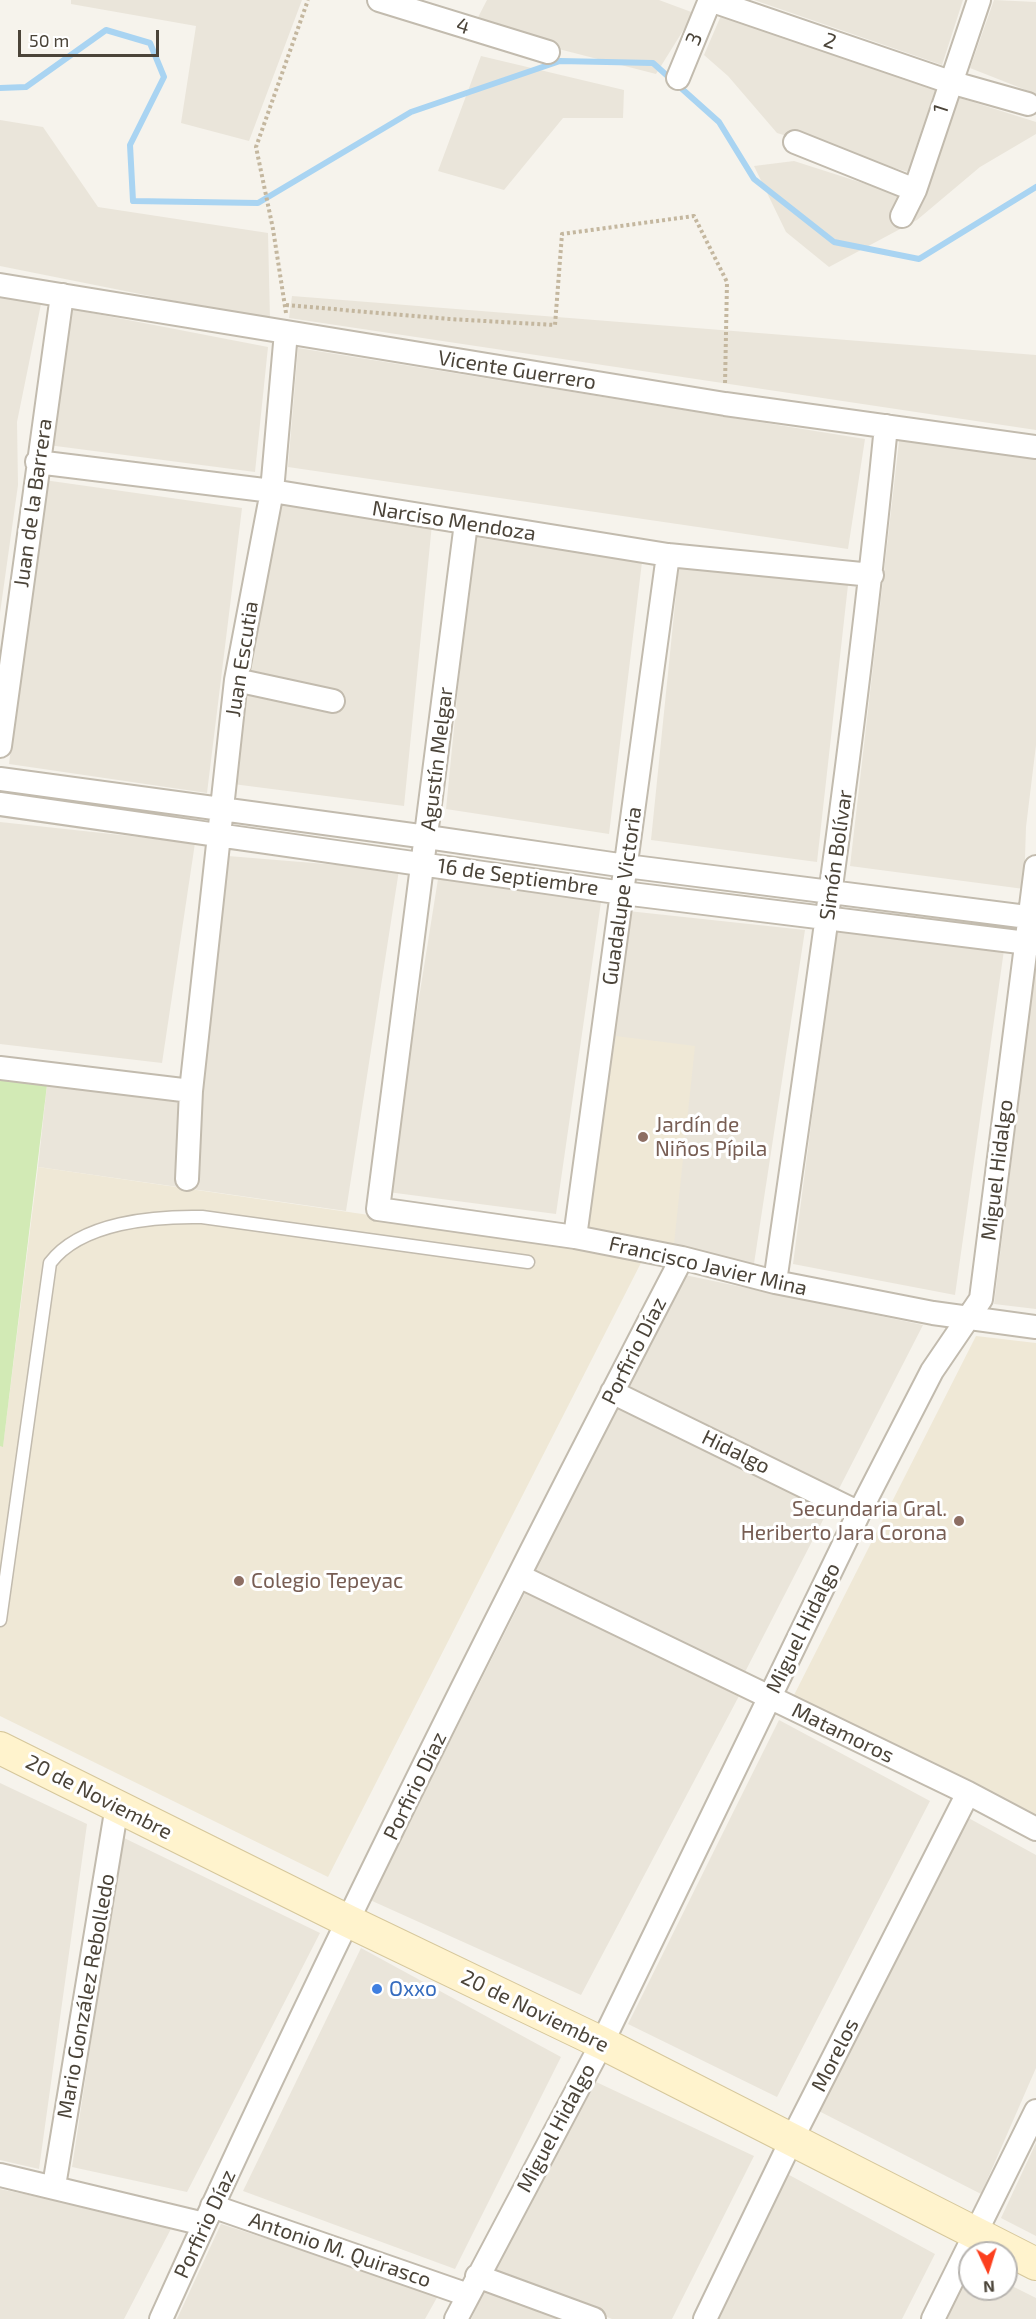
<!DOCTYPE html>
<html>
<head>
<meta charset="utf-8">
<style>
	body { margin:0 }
	#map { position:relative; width:1036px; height:2319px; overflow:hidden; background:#f6f3ec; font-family:"Exo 2",sans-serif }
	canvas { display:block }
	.north { position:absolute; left:958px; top:2241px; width:60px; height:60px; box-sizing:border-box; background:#fff; border:2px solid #b7b4b0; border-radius:50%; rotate:176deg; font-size:16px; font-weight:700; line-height:24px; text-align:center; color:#4b4439 }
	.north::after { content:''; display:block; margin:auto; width:21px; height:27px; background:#fc3f1d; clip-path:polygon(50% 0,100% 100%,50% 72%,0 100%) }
	.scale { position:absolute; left:18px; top:30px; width:141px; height:27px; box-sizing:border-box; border:3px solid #4b4439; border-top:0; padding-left:8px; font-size:18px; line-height:21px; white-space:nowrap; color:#4b4439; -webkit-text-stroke:4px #fff; paint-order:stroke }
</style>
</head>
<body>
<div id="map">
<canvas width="1036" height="2319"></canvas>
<div class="north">N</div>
<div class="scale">50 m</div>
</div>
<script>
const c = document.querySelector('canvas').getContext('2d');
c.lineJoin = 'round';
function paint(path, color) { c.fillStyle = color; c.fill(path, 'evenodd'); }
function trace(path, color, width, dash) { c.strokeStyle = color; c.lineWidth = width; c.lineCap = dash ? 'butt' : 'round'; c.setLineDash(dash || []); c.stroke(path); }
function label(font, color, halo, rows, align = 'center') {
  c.font = font + ' "Exo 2",sans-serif'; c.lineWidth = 6; c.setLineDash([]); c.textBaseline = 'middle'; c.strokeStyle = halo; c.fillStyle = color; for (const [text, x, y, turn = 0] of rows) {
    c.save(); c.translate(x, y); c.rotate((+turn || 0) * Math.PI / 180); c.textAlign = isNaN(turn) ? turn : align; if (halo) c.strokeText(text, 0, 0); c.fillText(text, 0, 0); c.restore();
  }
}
paint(new Path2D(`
	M 71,0 L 302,0 L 249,141 L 181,123 L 196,26 L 71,4 Z
	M 487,0 L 659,0 L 694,13 L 656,74 L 473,27 Z
	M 754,0 L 963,0 L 942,65 Z
	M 994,0 L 1036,2 L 1036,94 L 970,68 Z
	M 723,11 L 936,88 L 908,172 L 777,133 L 728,76 L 704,55 Z
	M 481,56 L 624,90 L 623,118 L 563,118 L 504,190 L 438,171 Z
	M 957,97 L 1036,122 L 1036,134 L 980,167 L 917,220 L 829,267 L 786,232 L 754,166 L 794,161 L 897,194 Z
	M 0,120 L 43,127 L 98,207 L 268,233 L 270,320 L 0,266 Z
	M 0,296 L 41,304 L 17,422 L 18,485 L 0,613 Z
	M 292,296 L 1036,355 L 1036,430 L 289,318 Z
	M 71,309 L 268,347 L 255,472 L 48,445 Z
	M 298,348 L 865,439 L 848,549 L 288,467 Z
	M 900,433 L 1036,451 L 1036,745 L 1026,827 L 1024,889 L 850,866 Z
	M 44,480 L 242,508 L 207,793 L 9,764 Z
	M 270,502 L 432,524 L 404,806 L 233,784 Z
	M 473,537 L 642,562 L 609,834 L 446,809 Z
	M 680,555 L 849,576 L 817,862 L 651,840 Z
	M 0,822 L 195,843 L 162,1063 L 0,1044 Z
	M 228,856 L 399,870 L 346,1211 L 38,1167 L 47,1085 L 197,1101 Z
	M 438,879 L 601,902 L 556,1214 L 388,1192 Z
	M 628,911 L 805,930 L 753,1270 L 582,1231 Z
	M 837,924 L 1004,950 L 955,1295 L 793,1264 Z
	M 1036,961 L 1036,1309 L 994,1304 Z
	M 680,1274 L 923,1325 L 745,1672 L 531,1568 Z
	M 527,1589 L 739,1696 L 581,1995 L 370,1900 Z
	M 779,1720 L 930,1801 L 777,2097 L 628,2024 Z
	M 0,1783 L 87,1824 L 39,2169 L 0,2160 Z
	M 963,1815 L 1036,1855 L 1036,2068 L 981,2194 L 811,2107 Z
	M 122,1837 L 320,1933 L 187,2192 L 72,2167 Z
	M 361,1948 L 561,2057 L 455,2269 L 243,2191 Z
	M 594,2081 L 754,2156 L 672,2319 L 612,2319 L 495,2272 Z
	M 1036,2143 L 1036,2236 L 1001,2218 Z
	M 780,2170 L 935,2254 L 902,2319 L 712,2319 Z
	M 0,2189 L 173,2225 L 124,2319 L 0,2319 Z
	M 221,2224 L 439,2294 L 425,2319 L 177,2319 Z
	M 970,2268 L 970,2289 L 1006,2289 L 1006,2283 L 1036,2298 L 1036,2319 L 940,2319 Z
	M 486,2287 L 564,2319 L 471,2319 Z`), '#eae5da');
paint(new Path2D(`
	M 616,1036 L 695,1046 L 674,1244 L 587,1228 Z
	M 38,1167 L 645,1255 L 328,1877 L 0,1716 L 0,1446 L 3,1446 Z
	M 976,1336 L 1036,1343 L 1036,1816 L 792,1699 Z`), '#efe8d6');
paint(new Path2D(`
	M 0,1079 L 47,1085 L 3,1447 L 0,1446 Z`), '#d2eab5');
trace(new Path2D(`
	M 0,88 L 26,87 L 106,30 L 150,43 L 164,77 L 130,145 L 133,201 L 258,203 L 411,112 L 560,61 L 653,63 L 719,122 L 754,179 L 834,242 L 919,259 L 1036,187`), '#a9d4f2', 6);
const service = new Path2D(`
	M 0,1620 L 50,1263 C 81,1222 155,1216 202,1217 L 528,1262`);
const minor = new Path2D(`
	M 379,0 L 548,52
	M 710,0 L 950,82 L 1028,104
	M 678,78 L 710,0
	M 795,142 L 915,190
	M 902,216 L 915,190 L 979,0
	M 0,285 L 725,404 L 1036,447
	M 37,462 L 272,491 L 668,555 L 872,575
	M 466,523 L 378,1209 L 575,1237 L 682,1258 L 775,1282 L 933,1313 L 1036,1327
	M 236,680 L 333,701
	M 0,746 L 62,295
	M 0,779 L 427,837 L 626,866 L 1036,918
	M 0,804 L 623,893 L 1036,944
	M 0,1068 L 191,1091
	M 187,1179 L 191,1091 L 236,680 L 272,491 L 286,332
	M 575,1237 L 668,555
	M 775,1282 C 816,997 858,713 886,426
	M 612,1392 L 859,1513
	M 519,1576 L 968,1793 L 1036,1829
	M 0,2175 L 204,2224
	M 54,2186 L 117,1806
	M 212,2206 L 468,2295
	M 477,2276 L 594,2319
	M 161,2319 C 323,1960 500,1607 682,1258
	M 456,2319 L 602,2043 L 859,1513 L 932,1371 L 981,1299 L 1036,867
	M 705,2319 L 792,2139 L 968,1793
	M 933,2319 L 1036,2111`);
const secondary = new Path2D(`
	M 0,1748 L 348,1921 L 602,2043 L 1036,2264`);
trace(service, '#c2bbae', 15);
trace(minor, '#c2bbae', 26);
trace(secondary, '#d6c79b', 34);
trace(new Path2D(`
	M 286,305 L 449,319 L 555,325 L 562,234 L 694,216 L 727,282 L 725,385
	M 286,313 L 273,229 L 256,147 L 308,0`), '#c4b79f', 4, [3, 3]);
trace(service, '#fff', 12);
trace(minor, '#fff', 22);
trace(secondary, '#fff3cd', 32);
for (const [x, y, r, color] of [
	[643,1137,6,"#8d6e63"],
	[959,1521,6,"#8d6e63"],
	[239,1581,6,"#8d6e63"],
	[377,1989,6,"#3f7fe0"]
]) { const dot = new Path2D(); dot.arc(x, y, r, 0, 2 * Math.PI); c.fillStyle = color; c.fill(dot); trace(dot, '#fff', 2); }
label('21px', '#4b4439', '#fff', [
	["4",463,26,17],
	["3",694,39,-68],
	["2",830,41,19],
	["1",941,109,-72],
	["Vicente Guerrero",517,370,9],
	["Juan de la Barrera",33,503,-82],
	["Narciso Mendoza",454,521,9],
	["Juan Escutia",242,659,-81],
	["Agustín Melgar",437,759,-83],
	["Simón Bolívar",836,855,-82],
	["16 de Septiembre",518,877,8],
	["Guadalupe Victoria",622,896,-82],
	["Miguel Hidalgo",997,1170,-83],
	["Francisco Javier Mina",708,1266,13],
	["Porfirio Díaz",634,1351,-63],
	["Hidalgo",736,1452,26],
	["Miguel Hidalgo",803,1628,-64],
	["Matamoros",843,1733,26],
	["Porfirio Díaz",415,1786,-64],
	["20 de Noviembre",99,1797,27],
	["Mario González Rebolledo",86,1996,-80],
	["20 de Noviembre",535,2011,26],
	["Morelos",835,2055,-63],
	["Miguel Hidalgo",556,2128,-62],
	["Porfirio Díaz",205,2224,-65],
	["Antonio M. Quirasco",340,2250,19]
]);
label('21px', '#785e54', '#fff', [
	["Jardín de",655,1125],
	["Niños Pípila",655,1149],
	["Secundaria Gral.",947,1509,"right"],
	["Heriberto Jara Corona",947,1533,"right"],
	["Colegio Tepeyac",251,1581]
], 'left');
label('21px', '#366cbe', '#fff', [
	["Oxxo",389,1989]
], 'left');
</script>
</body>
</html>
